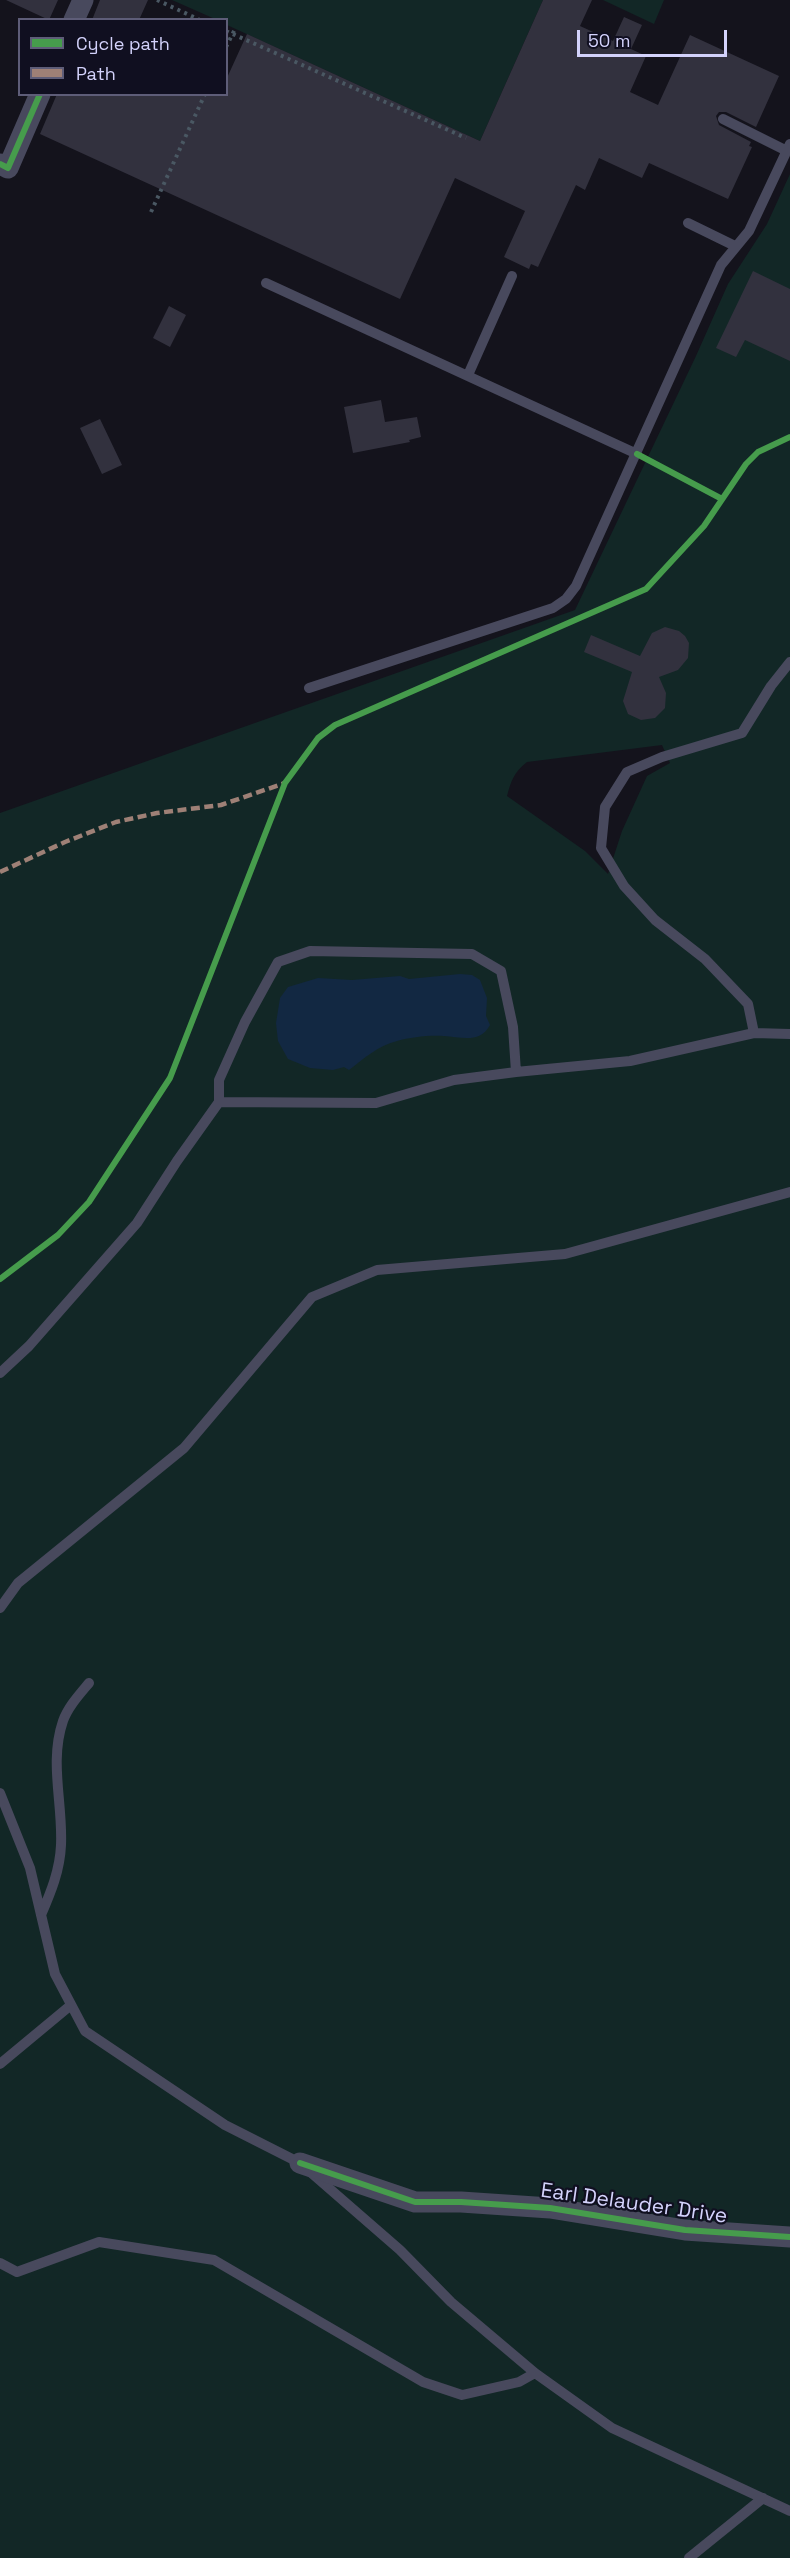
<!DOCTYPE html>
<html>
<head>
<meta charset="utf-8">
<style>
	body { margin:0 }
	#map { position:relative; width:790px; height:2558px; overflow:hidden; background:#14131c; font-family:"Space Grotesk",sans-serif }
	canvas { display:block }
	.legend { position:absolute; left:18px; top:18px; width:210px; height:78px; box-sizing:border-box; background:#100f20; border:2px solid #5e5d78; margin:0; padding:8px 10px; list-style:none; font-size:18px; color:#d3d2fb }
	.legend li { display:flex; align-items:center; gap:12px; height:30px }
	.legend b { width:30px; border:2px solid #5e5d78 }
	.scale { position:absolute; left:577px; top:30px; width:150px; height:27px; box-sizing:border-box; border:3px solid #d3d2fb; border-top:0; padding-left:8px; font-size:18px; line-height:21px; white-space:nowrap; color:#d3d2fb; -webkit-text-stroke:4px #100f20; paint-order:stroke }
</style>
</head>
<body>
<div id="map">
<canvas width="790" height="2558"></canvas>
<ul class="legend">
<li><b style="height:8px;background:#469c4c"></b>Cycle path</li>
<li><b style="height:8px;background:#9e8076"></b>Path</li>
</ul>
<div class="scale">50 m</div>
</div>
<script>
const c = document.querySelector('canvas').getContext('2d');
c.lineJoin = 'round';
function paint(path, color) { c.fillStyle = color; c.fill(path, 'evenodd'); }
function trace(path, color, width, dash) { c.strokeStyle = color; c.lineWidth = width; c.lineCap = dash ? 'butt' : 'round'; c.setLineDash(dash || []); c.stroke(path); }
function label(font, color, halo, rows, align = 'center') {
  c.font = font + ' "Space Grotesk",sans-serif'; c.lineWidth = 4.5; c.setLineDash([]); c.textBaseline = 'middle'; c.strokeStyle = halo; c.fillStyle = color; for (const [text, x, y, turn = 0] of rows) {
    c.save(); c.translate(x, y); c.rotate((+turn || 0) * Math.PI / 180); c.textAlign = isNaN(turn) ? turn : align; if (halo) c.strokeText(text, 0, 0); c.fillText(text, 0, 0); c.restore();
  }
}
paint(new Path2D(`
	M 172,0 L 543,0 L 480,141 L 227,25 L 226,20 L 215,19 Z
	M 603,0 L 664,0 L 654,24 Z
	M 790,174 L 790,2558 L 0,2558 L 0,813 L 575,610 L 696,356 L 728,284 L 767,224 ZM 662,745 L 670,763 L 647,776 L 622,831 L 608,874 L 585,851 L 507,796 C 511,781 514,772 527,762 Z`), '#122726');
paint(new Path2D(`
	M 460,974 L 472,975 L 480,980 L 487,998 L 486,1016 L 490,1025 C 480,1044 461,1037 444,1036 C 429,1035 411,1037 397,1041 C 377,1046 365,1058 349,1070 L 344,1067 L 333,1070 L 310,1068 L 288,1059 L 278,1041 L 276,1023 L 280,998 L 288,987 L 318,978 L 352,980 L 400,976 L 409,979 Z`), '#122842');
paint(new Path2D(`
	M 6,0 L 58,0 L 49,20 Z
	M 100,0 L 148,0 L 139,20 L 92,20 Z
	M 543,0 L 592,0 L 580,26 L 613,41 L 624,17 L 642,25 L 631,49 L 646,56 L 630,92 L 658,105 L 690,35 L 779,76 L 756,127 L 726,112 L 719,112 L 716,116 L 719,125 L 751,142 L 749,146 L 752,147 L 728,199 L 649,163 L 642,178 L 599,158 L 585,190 L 576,185 L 538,267 L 531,264 L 529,269 L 504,257 L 525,211 L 455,178 L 400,299 L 40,134 L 57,94 L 226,94 L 226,80 L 247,34 L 480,141 Z
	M 753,271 L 790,289 L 790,361 L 745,340 L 736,357 L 716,348 Z
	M 169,306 L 186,315 L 170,347 L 153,338 Z
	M 381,400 L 385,422 L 417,417 L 421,437 L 409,440 L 410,442 L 353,453 L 344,407 Z
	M 100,419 L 122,465 L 102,474 L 80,428 Z
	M 665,627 L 679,631 L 685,636 L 689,643 L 688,658 L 678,670 L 659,677 L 666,693 L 665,708 L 655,718 L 641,720 L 628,714 L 623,701 L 632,672 L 584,652 L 591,635 L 640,656 L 652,633 Z`), '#32313e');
trace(new Path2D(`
	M 157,0 L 200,20
	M 226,31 L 466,138
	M 226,47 L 235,29
	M 151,212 L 205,94`), '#4a5863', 4, [3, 4.5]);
trace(new Path2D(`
	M 723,119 L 787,151
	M 688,223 L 735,246
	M 266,283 L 637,454
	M 468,375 L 512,276
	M 790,662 L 771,686 L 742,733 L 662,757 L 627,772 L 605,807 L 601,848 L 624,886 L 655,920 L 705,959 L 748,1004 L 754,1033 L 790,1034
	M 309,688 L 553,608 L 566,599 L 576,586 L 721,265 L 749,231 L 790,144
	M 516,1072 L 454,1080 L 376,1103 L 219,1102 L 219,1080 L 245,1022 L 278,962 L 310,951 L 472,954 L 501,971 L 513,1027 L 516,1072 L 630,1061 L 754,1033
	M 0,1373 L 29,1346 L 137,1223 L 177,1161 L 219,1102
	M 0,1608 L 18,1583 L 184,1448 L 312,1297 L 377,1270 L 565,1254 L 790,1192
	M 0,1793 L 30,1868 L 55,1974 L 85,2031 L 225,2125 L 300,2163 L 400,2250 L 451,2302 L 535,2373 L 612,2428 L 790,2511
	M 41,1915 C 51,1892 60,1870 61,1845 C 63,1803 49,1762 63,1721 C 68,1707 79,1695 89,1683
	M 0,2064 L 71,2005
	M 0,2263 L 17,2272 L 99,2242 L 214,2260 L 423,2382 L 462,2395 L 519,2382 L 535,2373
	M 689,2558 L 763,2498`), '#48495d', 10);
trace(new Path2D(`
	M 74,20 L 83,0
	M 0,164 L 8,168 L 40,94
	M 300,2163 L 415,2202 L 461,2202 L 550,2208 L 685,2230 L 790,2237`), '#48495d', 21);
trace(new Path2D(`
	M 0,872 L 65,842 L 116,822 L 157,813 L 221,805 L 285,783`), '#9e8076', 4.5, [9, 4.5]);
trace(new Path2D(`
	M 0,164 L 8,168 L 40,94
	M 637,454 L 722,499
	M 0,1279 L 58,1235 L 89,1202 L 170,1078 L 285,783 L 318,738 L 335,725 L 646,589 L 704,526 L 746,464 L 758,452 L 790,437
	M 300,2163 L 415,2202 L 461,2202 L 550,2208 L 685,2230 L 790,2237`), '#469c4c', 6);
label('21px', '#d3d2fb', '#100f20', [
	["Earl Delauder Drive",634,2204,8]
]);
</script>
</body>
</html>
